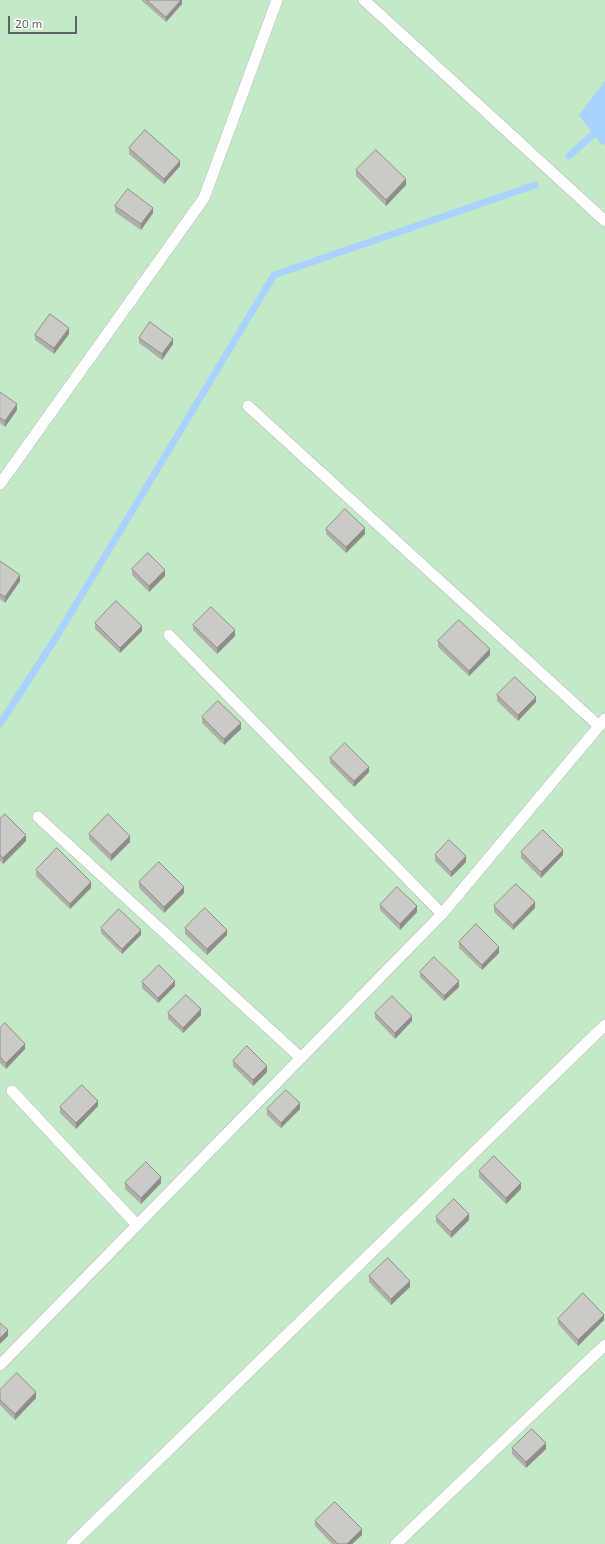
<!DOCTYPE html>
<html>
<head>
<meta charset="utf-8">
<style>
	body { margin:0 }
	#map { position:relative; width:605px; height:1544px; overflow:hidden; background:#f1f0e8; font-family:"Exo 2",sans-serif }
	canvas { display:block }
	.scale { position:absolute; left:8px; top:16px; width:69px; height:18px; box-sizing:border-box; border:2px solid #5f6268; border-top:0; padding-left:5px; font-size:12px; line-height:14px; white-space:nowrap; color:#5f6268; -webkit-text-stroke:3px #fff; paint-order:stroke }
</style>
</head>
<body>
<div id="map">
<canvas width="605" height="1544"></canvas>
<div class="scale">20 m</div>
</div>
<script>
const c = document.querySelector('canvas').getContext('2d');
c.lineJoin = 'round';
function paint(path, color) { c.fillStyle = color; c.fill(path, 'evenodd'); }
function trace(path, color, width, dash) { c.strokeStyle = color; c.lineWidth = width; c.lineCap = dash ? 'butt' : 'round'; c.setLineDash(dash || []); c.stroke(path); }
paint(new Path2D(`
	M 0,0 L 605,0 L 605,1544 L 0,1544 Z`), '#c4e9c7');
paint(new Path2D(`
	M 605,81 L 605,145 L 600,143 L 579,115 Z`), '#aad2ff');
trace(new Path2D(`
	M 569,156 L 600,128
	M 0,724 L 57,636 L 274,275 L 535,185`), '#aad2ff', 7);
const service = new Path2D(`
	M 364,0 L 605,221
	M 248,406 L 599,726
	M 0,484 L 204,198 L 277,0
	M 169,635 L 442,914
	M 38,817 L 301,1058
	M 12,1091 L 137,1225
	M 0,1365 L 442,914 L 605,719
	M 72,1544 L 605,1025
	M 396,1544 L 605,1345`);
trace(service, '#b8b9be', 12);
trace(service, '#fff', 11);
paint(new Path2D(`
	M 141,0 L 182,0 L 182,4 L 166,22 Z
	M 129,148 L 180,166 L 164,184 L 129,154 Z
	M 356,170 L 406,185 L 386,206 L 356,176 Z
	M 115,206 L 153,213 L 141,230 L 115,212 Z
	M 69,334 L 54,354 L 35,340 L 35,335 Z
	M 139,338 L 173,344 L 162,360 L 139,343 Z
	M 0,392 L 17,410 L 5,427 L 0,423 Z
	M 326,529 L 365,534 L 346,553 L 326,534 Z
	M 0,561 L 20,581 L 5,603 L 0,599 Z
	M 132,569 L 165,576 L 149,592 L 132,575 Z
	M 95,623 L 142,631 L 120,653 L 95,629 Z
	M 193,625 L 235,636 L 217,654 L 193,630 Z
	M 438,641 L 490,655 L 469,676 L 438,647 Z
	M 497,695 L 536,702 L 518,721 L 497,701 Z
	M 202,717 L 241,729 L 224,745 L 202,723 Z
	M 330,758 L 369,772 L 354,787 L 330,763 Z
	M 0,819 L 26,841 L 3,864 L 0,861 Z
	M 89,834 L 130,842 L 111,861 L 89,839 Z
	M 521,852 L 563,855 L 541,878 L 521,858 Z
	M 435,855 L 466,862 L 451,877 L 435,861 Z
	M 36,870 L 91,888 L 70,909 L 36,876 Z
	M 139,882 L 184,893 L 164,913 L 139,888 Z
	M 380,905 L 417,912 L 400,930 L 380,910 Z
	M 494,906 L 535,908 L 513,930 L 494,912 Z
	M 101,928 L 141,935 L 122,954 L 101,933 Z
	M 185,928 L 227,935 L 207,955 L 185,934 Z
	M 459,942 L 499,953 L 482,970 L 459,948 Z
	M 420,972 L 459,987 L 444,1001 L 420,977 Z
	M 142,982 L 175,986 L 158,1003 L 142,988 Z
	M 168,1013 L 201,1015 L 183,1033 L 168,1019 Z
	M 375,1013 L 412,1021 L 395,1039 L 375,1018 Z
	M 0,1028 L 25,1049 L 6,1069 L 0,1063 Z
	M 233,1061 L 267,1072 L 253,1086 L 233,1066 Z
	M 98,1106 L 76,1129 L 60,1113 L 60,1107 Z
	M 267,1109 L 300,1109 L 281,1128 L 267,1115 Z
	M 479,1171 L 521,1189 L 506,1204 L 479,1177 Z
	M 125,1183 L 161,1183 L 141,1204 L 125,1189 Z
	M 436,1217 L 469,1220 L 451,1238 L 436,1222 Z
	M 369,1276 L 410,1287 L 391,1305 L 369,1282 Z
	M 558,1319 L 604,1320 L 578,1346 L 558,1324 Z
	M 0,1390 L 36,1398 L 15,1420 L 0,1405 Z
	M 512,1448 L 546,1449 L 526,1468 L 512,1454 Z
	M 315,1521 L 362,1535 L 352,1544 L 332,1544 L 315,1526 Z`), '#afaea9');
paint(new Path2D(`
	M 181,0 L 182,0 L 182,4 L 166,22 L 166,17 Z
	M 180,161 L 180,166 L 164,184 L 164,179 Z
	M 406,179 L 406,185 L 386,206 L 386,200 Z
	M 153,208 L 153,213 L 141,230 L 141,224 Z
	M 69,328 L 69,334 L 54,354 L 54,348 Z
	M 173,339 L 173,344 L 162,360 L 162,354 Z
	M 17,404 L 17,410 L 5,427 L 5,421 Z
	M 365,528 L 365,534 L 346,553 L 346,547 Z
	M 165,570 L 165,576 L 149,592 L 149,586 Z
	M 20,575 L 20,581 L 5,603 L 5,597 Z
	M 142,626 L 142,631 L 120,653 L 120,648 Z
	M 235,630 L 235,636 L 217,654 L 217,648 Z
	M 490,649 L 490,655 L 469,676 L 469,671 Z
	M 536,697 L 536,702 L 518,721 L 518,715 Z
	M 241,723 L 241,729 L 224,745 L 224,739 Z
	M 369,767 L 369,772 L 354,787 L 354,781 Z
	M 26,835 L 26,841 L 3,864 L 3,858 Z
	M 130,836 L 130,842 L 111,861 L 111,855 Z
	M 563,850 L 563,855 L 541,878 L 541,872 Z
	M 466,856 L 466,862 L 451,877 L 451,872 Z
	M 91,882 L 91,888 L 70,909 L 70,904 Z
	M 184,887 L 184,893 L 164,913 L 164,907 Z
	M 535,902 L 535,908 L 513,930 L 513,925 Z
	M 417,906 L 417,912 L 400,930 L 400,924 Z
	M 141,930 L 141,935 L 122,954 L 122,949 Z
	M 227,930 L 227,935 L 207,955 L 207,949 Z
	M 499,947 L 499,953 L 482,970 L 482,965 Z
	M 175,981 L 175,986 L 158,1003 L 158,998 Z
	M 459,981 L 459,987 L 444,1001 L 444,996 Z
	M 201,1009 L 201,1015 L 183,1033 L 183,1028 Z
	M 412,1016 L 412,1021 L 395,1039 L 395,1033 Z
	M 25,1044 L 25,1049 L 6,1069 L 6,1063 Z
	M 267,1066 L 267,1072 L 253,1086 L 253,1080 Z
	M 98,1101 L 98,1106 L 76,1129 L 76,1123 Z
	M 300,1103 L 300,1109 L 281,1128 L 281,1123 Z
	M 161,1177 L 161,1183 L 141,1204 L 141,1198 Z
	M 521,1183 L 521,1189 L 506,1204 L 506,1198 Z
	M 469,1214 L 469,1220 L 451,1238 L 451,1232 Z
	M 410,1281 L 410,1287 L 391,1305 L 391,1299 Z
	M 604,1315 L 604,1320 L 578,1346 L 578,1340 Z
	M 8,1330 L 8,1336 L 0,1344 L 0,1338 Z
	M 36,1392 L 36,1398 L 15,1420 L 15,1414 Z
	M 546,1443 L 546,1449 L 526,1468 L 526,1462 Z
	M 362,1529 L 362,1535 L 352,1544 L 347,1544 Z`), '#8f8d8a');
const building = new Path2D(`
	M 147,0 L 181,0 L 166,17 Z
	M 145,130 L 180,161 L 164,179 L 129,148 Z
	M 376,150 L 406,179 L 386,200 L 356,170 Z
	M 128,189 L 153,208 L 141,224 L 115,206 Z
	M 50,314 L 69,328 L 54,348 L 35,335 Z
	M 150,322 L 173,339 L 162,354 L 139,338 Z
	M 0,392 L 17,404 L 5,421 L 0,418 Z
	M 345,509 L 365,528 L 346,547 L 326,529 Z
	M 148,553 L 165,570 L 149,586 L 132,569 Z
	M 0,561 L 20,575 L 5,597 L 0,594 Z
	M 116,601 L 142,626 L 120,648 L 95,623 Z
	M 211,607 L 235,630 L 217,648 L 193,625 Z
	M 459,620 L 490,649 L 469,671 L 438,641 Z
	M 515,677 L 536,697 L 518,715 L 497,695 Z
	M 218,701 L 241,723 L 224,739 L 202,717 Z
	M 345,743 L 369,767 L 354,781 L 330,758 Z
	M 5,814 L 26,835 L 3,858 L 0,855 L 0,819 Z
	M 108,814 L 130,836 L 111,855 L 89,834 Z
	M 543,830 L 563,850 L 541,872 L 521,852 Z
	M 449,840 L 466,856 L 451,872 L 435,855 Z
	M 57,848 L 91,882 L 70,904 L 36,870 Z
	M 159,862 L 184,887 L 164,907 L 139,882 Z
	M 516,884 L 535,902 L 513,925 L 494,906 Z
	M 397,887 L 417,906 L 400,924 L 380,905 Z
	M 205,908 L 227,930 L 207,949 L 185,928 Z
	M 119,909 L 141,930 L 122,949 L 101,928 Z
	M 476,924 L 499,947 L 482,965 L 459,942 Z
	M 434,957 L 459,981 L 444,996 L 420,972 Z
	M 159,965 L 175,981 L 158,998 L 142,982 Z
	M 186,995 L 201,1009 L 183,1028 L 168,1013 Z
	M 392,996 L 412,1016 L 395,1033 L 375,1013 Z
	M 5,1023 L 25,1044 L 6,1063 L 0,1057 L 0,1028 Z
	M 247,1046 L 267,1066 L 253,1080 L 233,1061 Z
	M 82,1085 L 98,1101 L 76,1123 L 60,1107 Z
	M 286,1090 L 300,1103 L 281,1123 L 267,1109 Z
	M 494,1156 L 521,1183 L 506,1198 L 479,1171 Z
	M 146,1162 L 161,1177 L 141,1198 L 125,1183 Z
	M 454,1199 L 469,1214 L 451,1232 L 436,1217 Z
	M 388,1258 L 410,1281 L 391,1299 L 369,1276 Z
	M 583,1293 L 604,1315 L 578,1340 L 558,1319 Z
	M 0,1323 L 8,1330 L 0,1338 Z
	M 17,1373 L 36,1392 L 15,1414 L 0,1400 L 0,1390 Z
	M 532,1429 L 546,1443 L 526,1462 L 512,1448 Z
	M 335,1502 L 362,1529 L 347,1544 L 338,1544 L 315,1521 Z`);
paint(building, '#cccac5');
trace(building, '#8f8d8a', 1);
</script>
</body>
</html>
